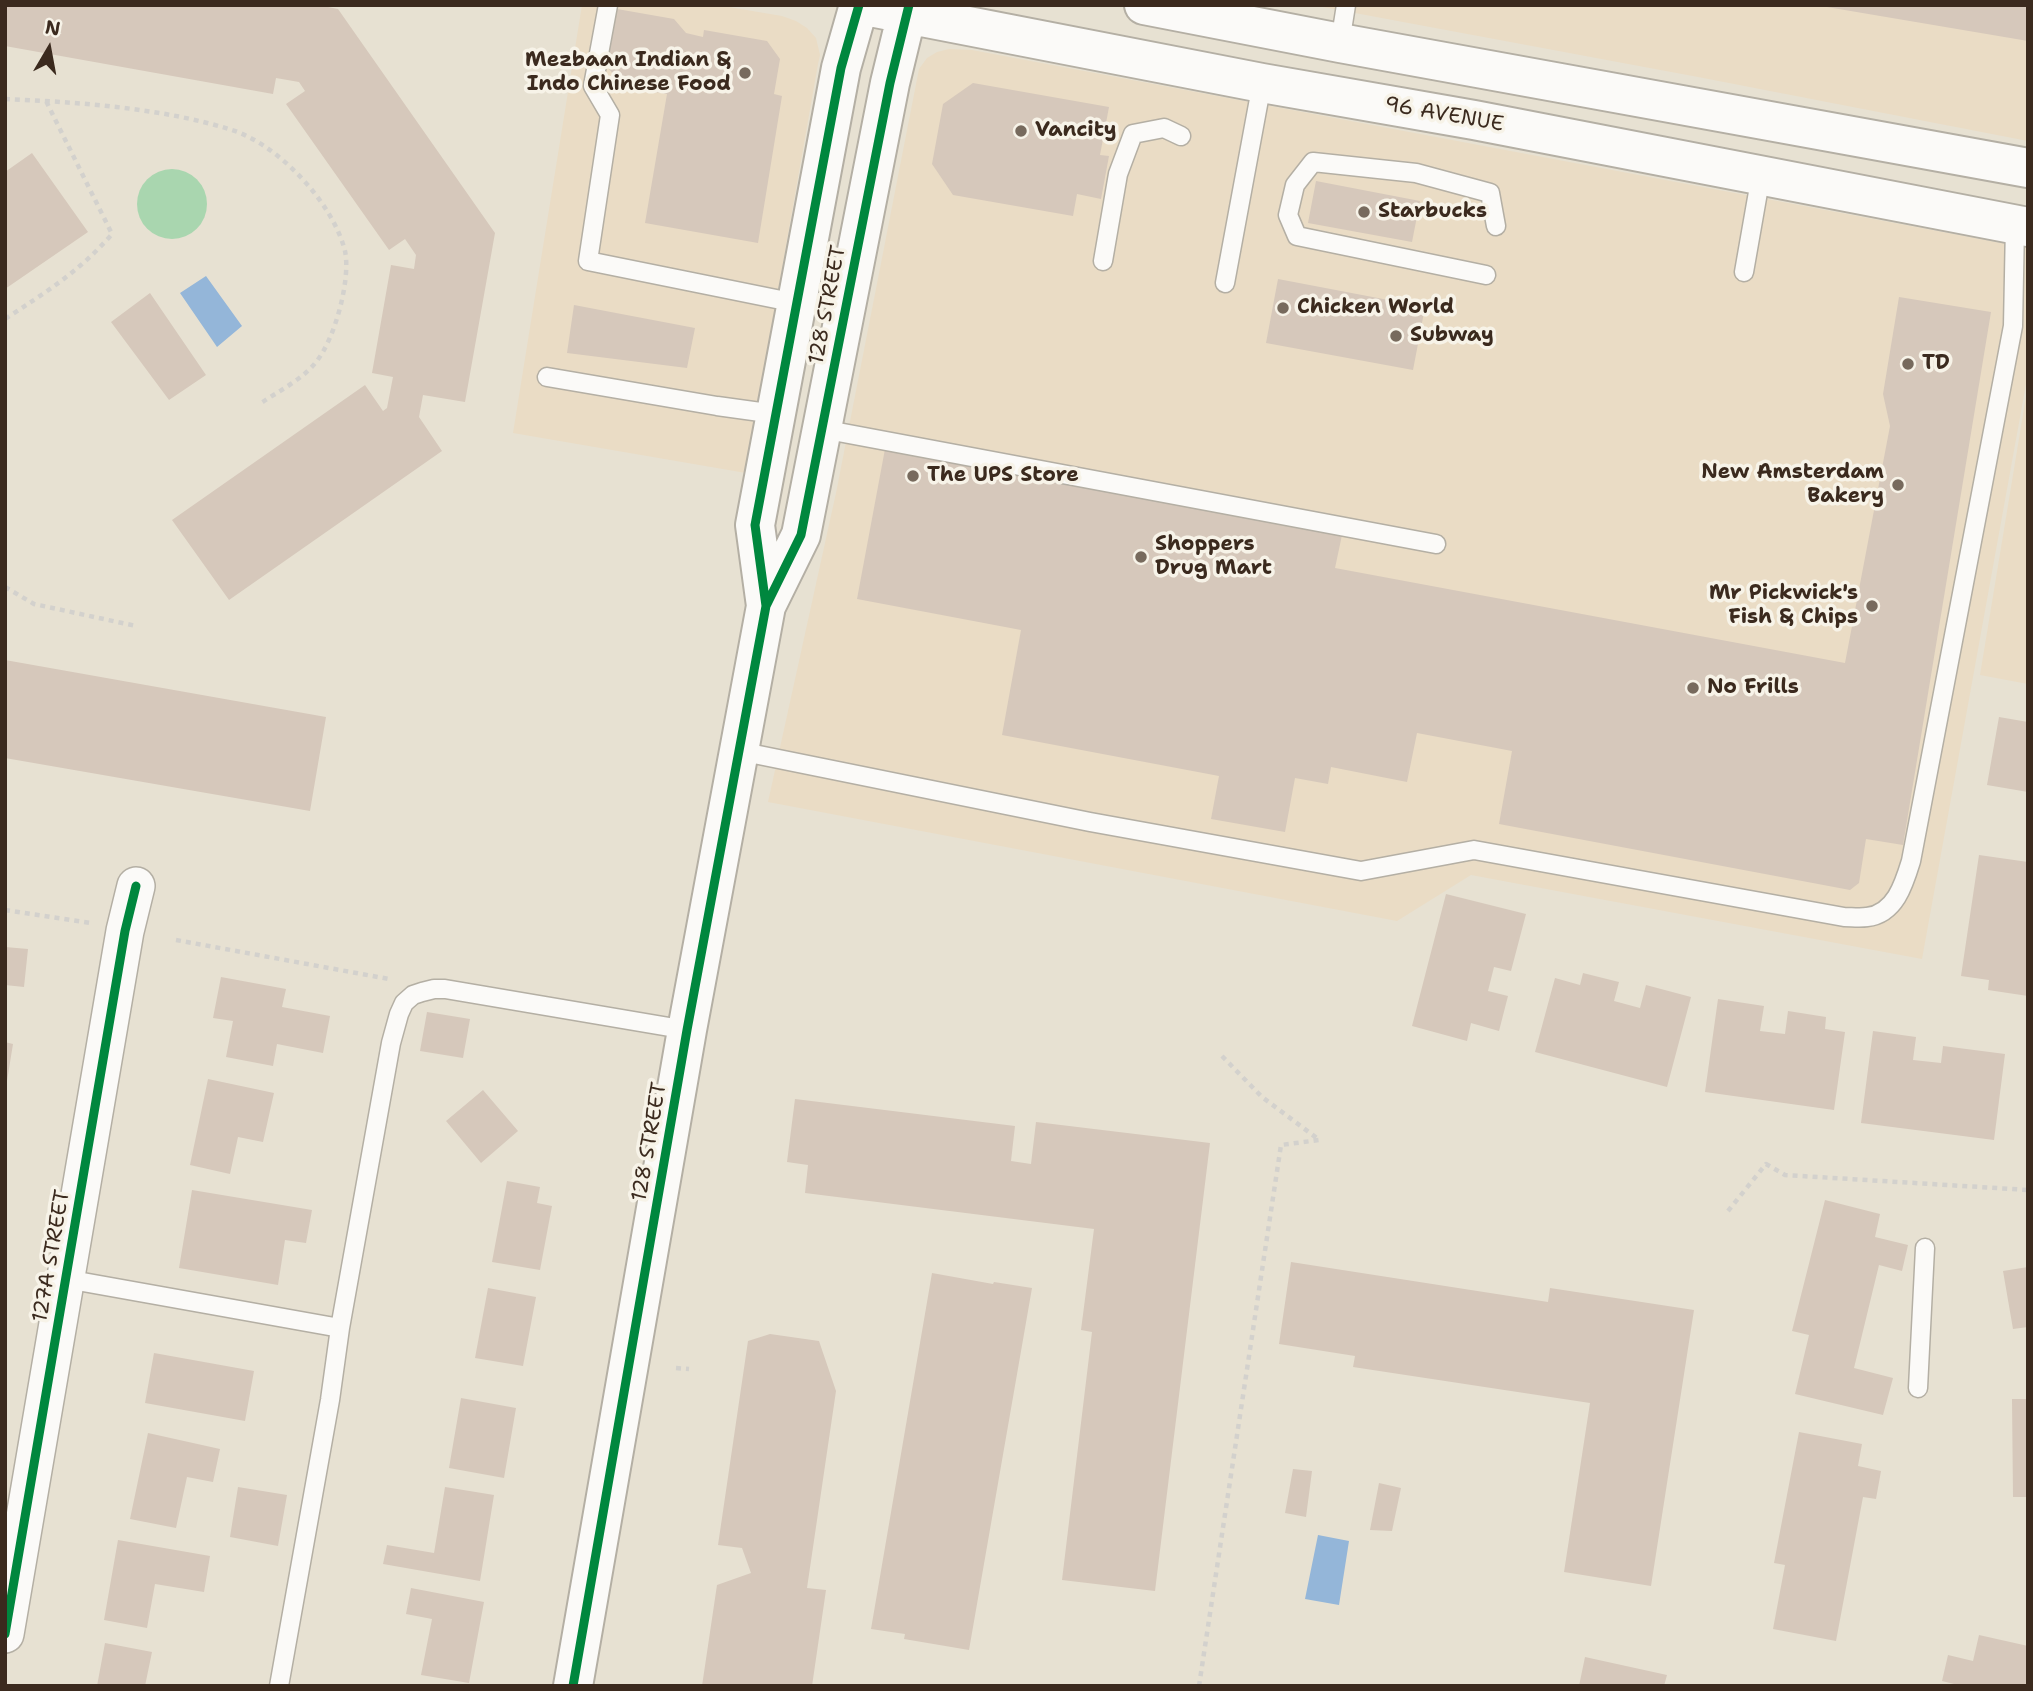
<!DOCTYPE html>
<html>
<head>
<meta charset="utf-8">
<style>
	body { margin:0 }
	#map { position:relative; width:2033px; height:1691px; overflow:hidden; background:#e7e1d2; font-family:"Shantell Sans",sans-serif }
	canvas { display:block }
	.frame { position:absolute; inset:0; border:7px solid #3b2a1e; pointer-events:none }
	.north { position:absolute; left:14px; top:14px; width:70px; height:70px; -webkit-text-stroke:5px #f7f3e8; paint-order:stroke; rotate:10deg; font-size:19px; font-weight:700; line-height:28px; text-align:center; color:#3b2a1e }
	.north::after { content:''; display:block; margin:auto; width:24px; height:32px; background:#3b2a1e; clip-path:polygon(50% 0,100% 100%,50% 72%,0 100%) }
</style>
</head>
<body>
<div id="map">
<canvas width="2033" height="1691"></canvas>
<div class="frame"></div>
<div class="north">N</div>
</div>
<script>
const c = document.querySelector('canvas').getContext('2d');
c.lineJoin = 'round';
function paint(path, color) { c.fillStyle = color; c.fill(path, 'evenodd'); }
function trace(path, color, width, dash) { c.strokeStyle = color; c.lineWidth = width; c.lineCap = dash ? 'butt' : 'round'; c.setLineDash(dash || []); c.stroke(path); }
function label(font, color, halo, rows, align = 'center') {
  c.font = font + ' "Shantell Sans",sans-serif'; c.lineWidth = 7; c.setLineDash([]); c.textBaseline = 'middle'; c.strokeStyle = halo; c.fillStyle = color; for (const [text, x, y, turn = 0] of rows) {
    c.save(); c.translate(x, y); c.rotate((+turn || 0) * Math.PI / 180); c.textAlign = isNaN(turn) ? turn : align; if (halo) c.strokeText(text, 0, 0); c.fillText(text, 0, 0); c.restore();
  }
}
paint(new Path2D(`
	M 582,5 L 717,5 L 782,16 L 796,21 L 807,28 L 816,38 L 820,55 L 818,64 L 746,473 L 513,433 Z
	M 1312,5 L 2028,5 L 2028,141 L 1698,77 Z
	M 949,49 L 972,50 L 2028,248 L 2028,373 L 1922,959 L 1471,875 L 1397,921 L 768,802 L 836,493 L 919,69 L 927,58 L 937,52 Z
	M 2028,384 L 2028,684 L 1980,675 Z`), '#eadcc5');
paint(new Path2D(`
	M137 204a35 35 0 1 1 70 0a35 35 0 1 1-70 0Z`), '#a9d6af');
paint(new Path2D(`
	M 206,276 L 242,326 L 217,347 L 180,293 Z
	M 1318,1535 L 1349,1541 L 1339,1605 L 1305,1599 Z`), '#94b6d9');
paint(new Path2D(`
	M 5,5 L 318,5 L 338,9 L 495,233 L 465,402 L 423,395 L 419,417 L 442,451 L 229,600 L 172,520 L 365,385 L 383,411 L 387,408 L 393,377 L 372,373 L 391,265 L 414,269 L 416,255 L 405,239 L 389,250 L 286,104 L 305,91 L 299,82 L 276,78 L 273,94 L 5,46 Z
	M 1827,5 L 2028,5 L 2028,41 L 1827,7 Z
	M 617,9 L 674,19 L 686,33 L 703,37 L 704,30 L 767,41 L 780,59 L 774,94 L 782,96 L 758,243 L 645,223 L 667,94 L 624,87 L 609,69 L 611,55 L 608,50 Z
	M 973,83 L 1109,107 L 1100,155 L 1109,156 L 1101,199 L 1077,194 L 1073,216 L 953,195 L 932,164 L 943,104 Z
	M 32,153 L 88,232 L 5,289 L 5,172 Z
	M 1316,181 L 1420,201 L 1412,242 L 1308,223 Z
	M 1278,279 L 1425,307 L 1413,370 L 1266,343 Z
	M 150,293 L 206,375 L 169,400 L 111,322 Z
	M 1899,297 L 1991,312 L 1903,845 L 1866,839 L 1859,883 L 1850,890 L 1499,824 L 1512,751 L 1417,733 L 1407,782 L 1331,767 L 1328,784 L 1295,778 L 1285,832 L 1211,819 L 1219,776 L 1002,735 L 1021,630 L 857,599 L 885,449 L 1342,535 L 1335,568 L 1845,663 L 1890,426 L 1883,394 Z
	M 574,305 L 695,328 L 687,368 L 567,353 Z
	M 5,660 L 326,717 L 310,811 L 5,758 Z
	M 1999,717 L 2028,722 L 2028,792 L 1987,785 Z
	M 1979,855 L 2028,862 L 2028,996 L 1988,990 L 1989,980 L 1961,976 Z
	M 1446,894 L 1526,914 L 1511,971 L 1494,967 L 1488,991 L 1508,996 L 1499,1031 L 1471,1023 L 1467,1041 L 1412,1026 Z
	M 5,947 L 28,949 L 24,987 L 5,985 Z
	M 1583,973 L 1619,982 L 1614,1001 L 1640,1008 L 1646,985 L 1691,997 L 1667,1087 L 1535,1052 L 1555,978 L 1580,985 Z
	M 221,977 L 286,989 L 282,1007 L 330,1016 L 323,1053 L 277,1044 L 273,1066 L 226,1057 L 233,1021 L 213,1018 Z
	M 1718,999 L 1764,1006 L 1760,1031 L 1785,1034 L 1788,1011 L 1826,1017 L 1825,1029 L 1845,1032 L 1834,1110 L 1705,1092 Z
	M 427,1012 L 470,1019 L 463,1058 L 420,1051 Z
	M 1873,1031 L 1916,1037 L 1913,1060 L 1941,1063 L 1943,1046 L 2005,1054 L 1994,1140 L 1861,1123 Z
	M 5,1042 L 13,1044 L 7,1081 L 5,1081 Z
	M 208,1079 L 274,1093 L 263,1142 L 238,1137 L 230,1174 L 190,1165 Z
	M 483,1090 L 518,1131 L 481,1163 L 446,1121 Z
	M 795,1099 L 1015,1126 L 1011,1161 L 1031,1164 L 1036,1122 L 1210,1143 L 1155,1591 L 1062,1580 L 1092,1332 L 1081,1330 L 1094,1229 L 805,1193 L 808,1165 L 787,1162 Z
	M 507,1181 L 540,1187 L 537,1203 L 552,1206 L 540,1270 L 492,1262 Z
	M 192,1190 L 312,1210 L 306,1243 L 285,1240 L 278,1285 L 179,1268 Z
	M 1825,1200 L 1880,1214 L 1875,1237 L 1908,1245 L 1902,1271 L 1879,1265 L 1854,1368 L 1893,1378 L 1883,1415 L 1795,1394 L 1809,1335 L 1792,1331 Z
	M 1291,1262 L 1548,1302 L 1550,1288 L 1694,1310 L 1651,1586 L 1564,1572 L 1590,1403 L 1353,1367 L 1355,1356 L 1279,1344 Z
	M 2028,1267 L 2028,1327 L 2013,1329 L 2003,1271 Z
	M 932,1273 L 993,1284 L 994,1282 L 1032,1288 L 969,1650 L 904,1639 L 905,1634 L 871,1629 Z
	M 488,1288 L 536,1297 L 523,1366 L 475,1358 Z
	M 770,1334 L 819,1341 L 836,1391 L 807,1588 L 826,1590 L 812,1686 L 702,1686 L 717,1585 L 751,1573 L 742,1548 L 718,1545 L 748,1341 Z
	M 154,1353 L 254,1371 L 245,1421 L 145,1403 Z
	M 461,1398 L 516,1408 L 504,1478 L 449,1468 Z
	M 2012,1399 L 2028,1399 L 2028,1497 L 2013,1497 Z
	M 1799,1432 L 1862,1444 L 1858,1466 L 1881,1471 L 1876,1499 L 1863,1497 L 1836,1641 L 1773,1629 L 1785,1565 L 1774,1563 Z
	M 148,1433 L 220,1449 L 213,1482 L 187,1477 L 176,1528 L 130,1519 Z
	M 1293,1469 L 1312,1471 L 1306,1517 L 1285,1513 Z
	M 1379,1483 L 1401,1488 L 1392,1531 L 1370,1530 Z
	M 238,1487 L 287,1495 L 278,1546 L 230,1537 Z
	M 445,1487 L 494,1495 L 480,1581 L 383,1564 L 387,1545 L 434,1553 Z
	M 118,1540 L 210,1556 L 204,1592 L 155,1584 L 147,1628 L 104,1620 Z
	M 411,1588 L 484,1602 L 469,1683 L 421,1675 L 432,1619 L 406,1614 Z
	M 1979,1635 L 2028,1646 L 2028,1686 L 1962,1686 L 1942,1681 L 1948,1655 L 1973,1661 Z
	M 105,1643 L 152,1652 L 145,1686 L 97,1686 Z
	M 1585,1657 L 1667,1675 L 1664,1686 L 1579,1686 Z`), '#d6c8bb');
const service = new Path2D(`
	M 608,5 L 593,86 L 610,115 L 588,261 L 796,303
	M 1340,43 L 1346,5
	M 1103,261 L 1118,174 L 1133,134 L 1164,128 L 1181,136
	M 1744,272 L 1761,175
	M 1486,275 L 1297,236 L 1288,215 L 1295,185 L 1313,162 L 1416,173 L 1490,193 L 1496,226
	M 1225,283 L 1262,83
	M 547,377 L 717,406 L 775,414
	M 822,429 L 1436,544
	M 739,751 L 1090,822 L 1361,871 L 1474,850 L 1844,917 C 1851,917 1860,918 1867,917 C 1895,914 1904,884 1911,861 L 2013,326 L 2015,225
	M 66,1279 L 340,1328
	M 1918,1388 L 1925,1248
	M 279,1686 L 330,1400 L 340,1328 L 391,1043 L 399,1014 L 404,1003 L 413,995 L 422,992 L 434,989 L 445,989 L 687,1030`);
const minor = new Path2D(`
	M 5,1634 L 125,931 L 136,886`);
const secondary = new Path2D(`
	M 860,5 L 1262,83 L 1474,120 L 2028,227
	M 1144,5 L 1340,43 L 2028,168
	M 766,606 L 755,525 L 841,68 L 859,5
	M 573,1686 L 687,1030 L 766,606 L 801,535 L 890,83 L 909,5`);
trace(service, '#b4afa4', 21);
trace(minor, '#b4afa4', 40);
trace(secondary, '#b4afa4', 42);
trace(new Path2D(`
	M 5,99 C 77,102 163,108 232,130 C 279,145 333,203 345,251 C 351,279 335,339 316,362 C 303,379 279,391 261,403
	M 5,319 C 46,292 79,272 112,234 L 46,101
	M 5,587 L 34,604 L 136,626
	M 5,910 L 91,923
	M 176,940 L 389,979
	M 1222,1056 L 1262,1097 L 1318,1139
	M 1728,1211 L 1766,1164 L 1785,1175 L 2028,1190
	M 676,1368 L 689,1369
	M 1199,1686 L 1281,1145 L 1319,1140`), '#d3d1cd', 4.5, [5, 5]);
trace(service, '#fbfaf8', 18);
trace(minor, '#fbfaf8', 37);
trace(secondary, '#fbfaf8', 38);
trace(new Path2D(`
	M 766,606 L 755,525 L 841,68 L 859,5
	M 5,1634 L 125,931 L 136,886
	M 573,1686 L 687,1030 L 766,606 L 801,535 L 890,83 L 909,5`), '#00873e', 9);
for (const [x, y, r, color] of [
	[745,73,7,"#776a5d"],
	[1021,131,7,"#776a5d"],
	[1364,212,7,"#776a5d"],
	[1283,308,7,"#776a5d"],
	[1396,336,7,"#776a5d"],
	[1908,364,7,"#776a5d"],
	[913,476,7,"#776a5d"],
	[1898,485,7,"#776a5d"],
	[1141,557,7,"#776a5d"],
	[1872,606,7,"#776a5d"],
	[1693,688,7,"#776a5d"]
]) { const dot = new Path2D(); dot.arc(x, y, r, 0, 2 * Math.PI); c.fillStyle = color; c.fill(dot); trace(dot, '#f7f3e8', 2.5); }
label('bold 21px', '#3b2a1e', '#f7f3e8', [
	["Mezbaan Indian &",731,61,"right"],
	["Indo Chinese Food",731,85,"right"],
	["Vancity",1035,131],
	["Starbucks",1378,212],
	["Chicken World",1297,308],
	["Subway",1410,336],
	["TD",1922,364],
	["New Amsterdam",1884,473,"right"],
	["Bakery",1884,497,"right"],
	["The UPS Store",927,476],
	["Shoppers",1155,545],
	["Drug Mart",1155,569],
	["Mr Pickwick's",1858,594,"right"],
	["Fish & Chips",1858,618,"right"],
	["No Frills",1707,688]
], 'left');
label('21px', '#3b2a1e', '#f7f3e8', [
	["96 AVENUE",1444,115,10],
	["128 STREET",828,305,-79],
	["128 STREET",650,1142,-80],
	["127A STREET",52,1256,-80]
]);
</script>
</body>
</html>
